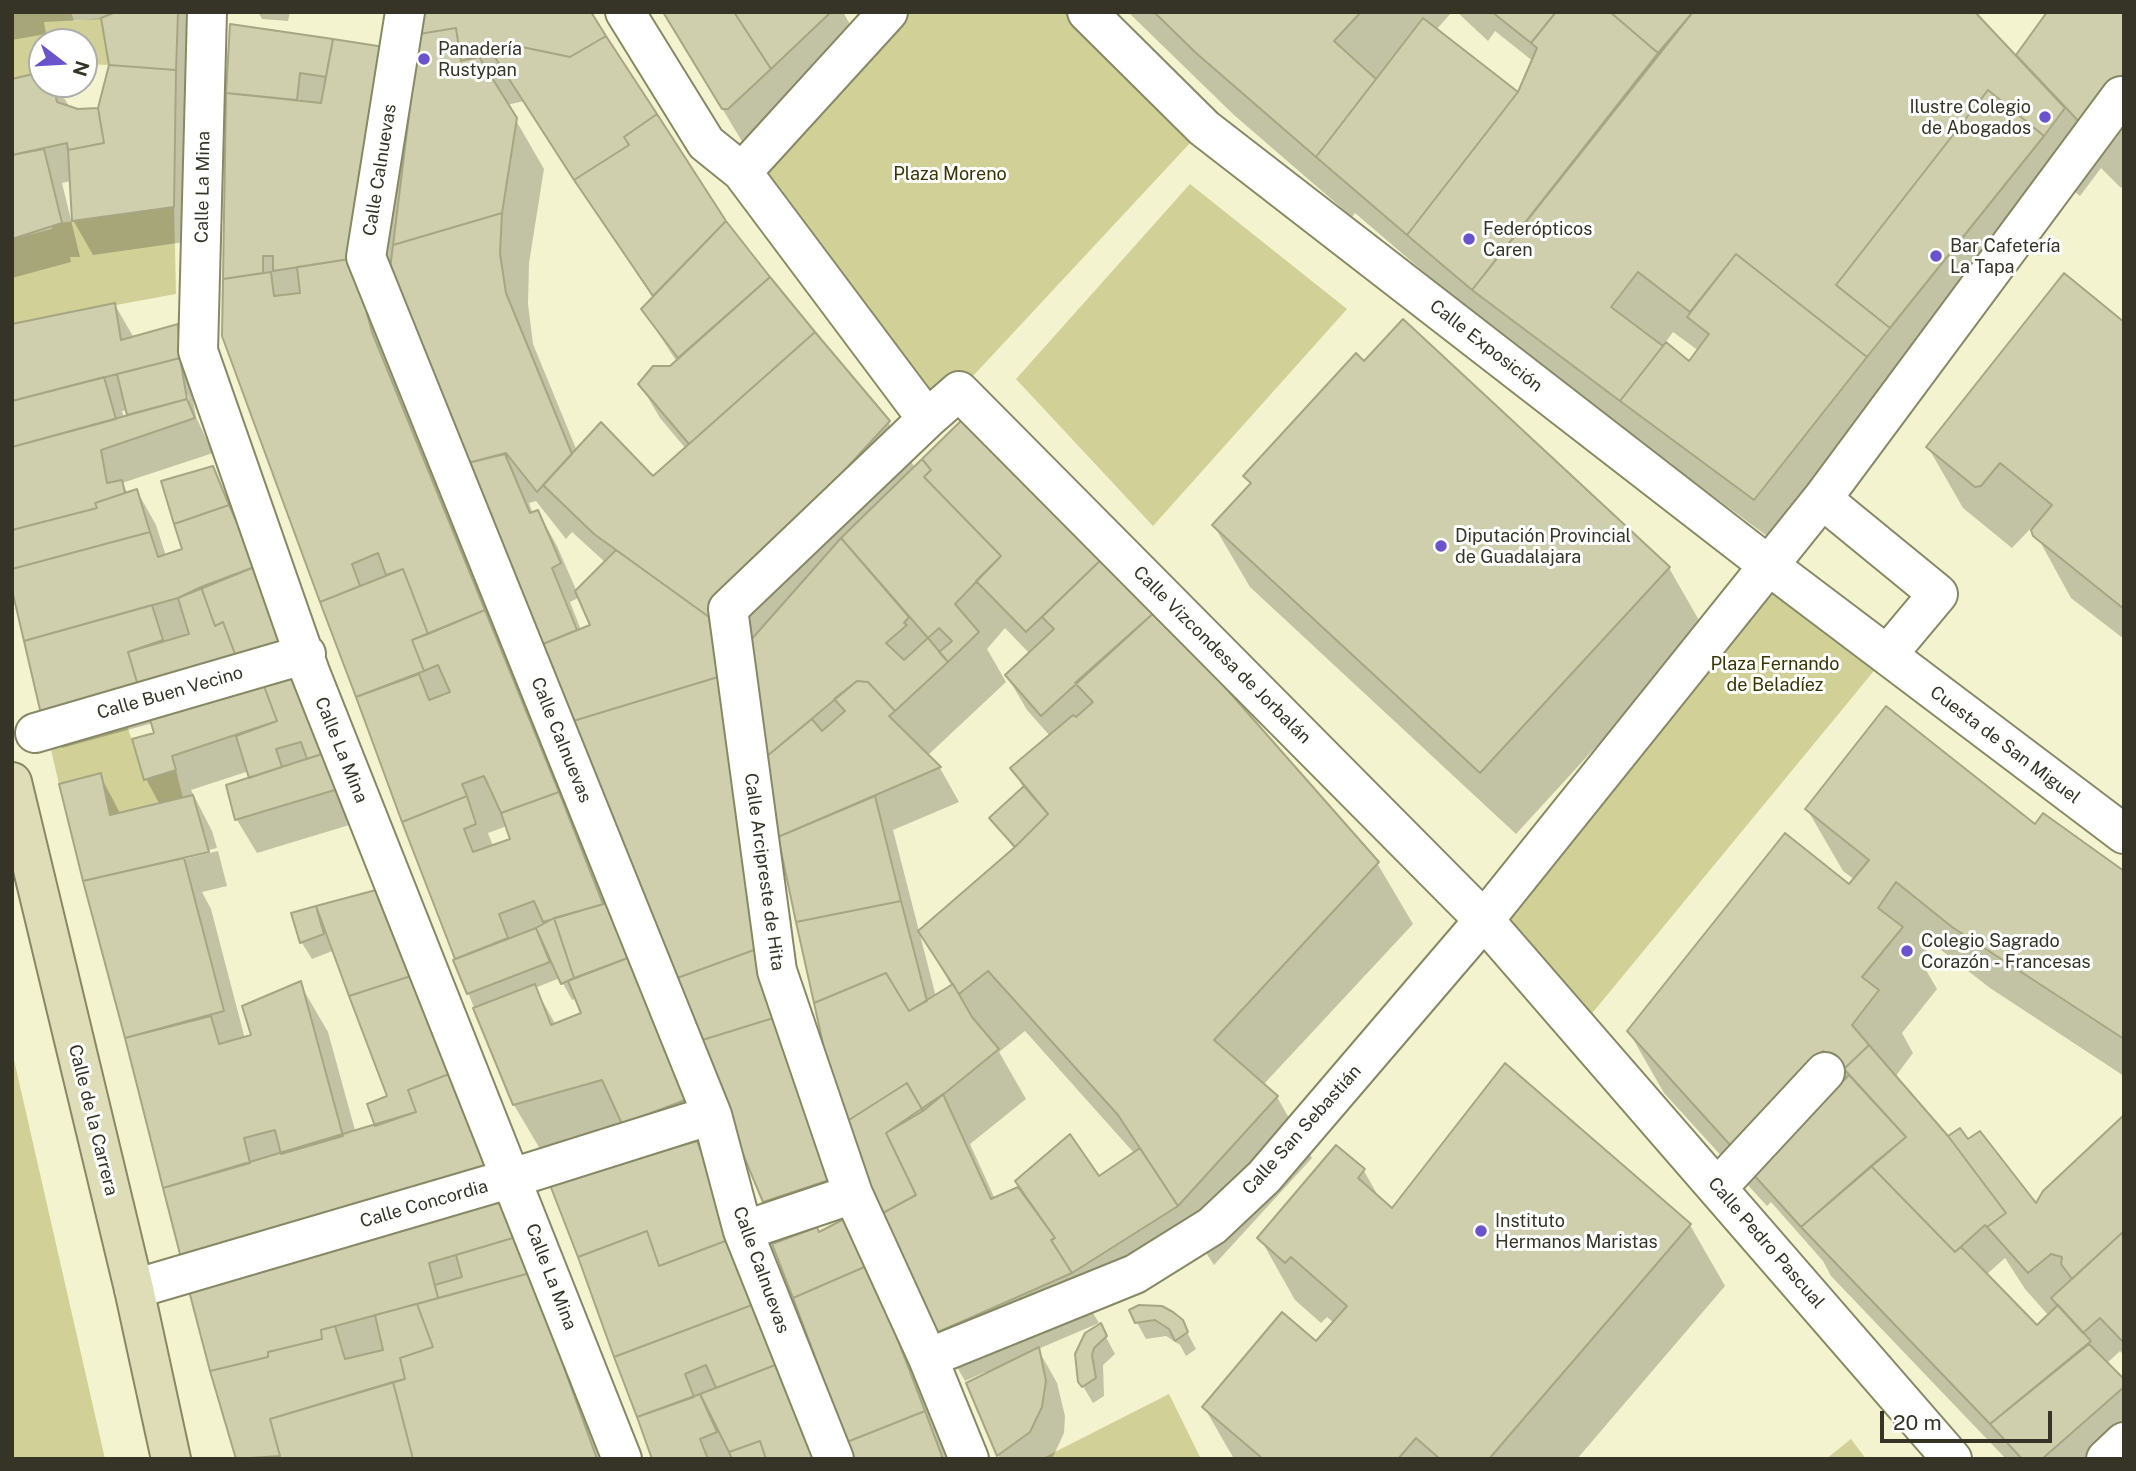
<!DOCTYPE html>
<html>
<head>
<meta charset="utf-8">
<style>
	body { margin:0 }
	#map { position:relative; width:2136px; height:1471px; overflow:hidden; background:#f3f3cf; font-family:"Public Sans",sans-serif }
	canvas { display:block }
	.frame { position:absolute; inset:0; border:14px solid #353427; pointer-events:none }
	.north { position:absolute; left:28px; top:28px; width:70px; height:70px; box-sizing:border-box; background:#fff; border:2px solid #aeaea9; border-radius:50%; rotate:107deg; font-size:19px; font-weight:700; line-height:28px; text-align:center; color:#353427 }
	.north::after { content:''; display:block; margin:auto; width:24px; height:32px; background:#6a53cd; clip-path:polygon(50% 0,100% 100%,50% 72%,0 100%) }
	.scale { position:absolute; left:1880px; top:1411px; width:172px; height:32px; box-sizing:border-box; border:4px solid #353427; border-top:0; padding-left:9px; font-size:21px; line-height:24px; white-space:nowrap; color:#353427; -webkit-text-stroke:5px #fff; paint-order:stroke }
</style>
</head>
<body>
<div id="map">
<canvas width="2136" height="1471"></canvas>
<div class="frame"></div>
<div class="north">N</div>
<div class="scale">20 m</div>
</div>
<script>
const c = document.querySelector('canvas').getContext('2d');
c.lineJoin = 'round';
function paint(path, color) { c.fillStyle = color; c.fill(path, 'evenodd'); }
function trace(path, color, width, dash) { c.strokeStyle = color; c.lineWidth = width; c.lineCap = dash ? 'butt' : 'round'; c.setLineDash(dash || []); c.stroke(path); }
function label(font, color, halo, rows, align = 'center') {
  c.font = font + ' "Public Sans",sans-serif'; c.lineWidth = 6; c.setLineDash([]); c.textBaseline = 'middle'; c.strokeStyle = halo; c.fillStyle = color; for (const [text, x, y, turn = 0] of rows) {
    c.save(); c.translate(x, y); c.rotate((+turn || 0) * Math.PI / 180); c.textAlign = isNaN(turn) ? turn : align; if (halo) c.strokeText(text, 0, 0); c.fillText(text, 0, 0); c.restore();
  }
}
paint(new Path2D(`
	M 12,12 L 71,12 L 74,21 L 101,18 L 109,65 L 84,64 L 84,42 L 42,42 L 42,72 L 12,79 Z
	M 888,12 L 1087,12 L 1204,128 L 959,391 L 927,419 L 742,172 Z
	M 1190,184 L 1347,309 L 1153,526 L 1016,379 Z
	M 174,207 L 176,294 L 12,324 L 12,239 L 52,229 L 52,224 Z
	M 1768,565 L 1887,655 L 1580,1028 L 1484,920 Z
	M 124,715 L 144,780 L 176,770 L 183,798 L 110,815 L 101,773 L 59,784 L 48,737 Z
	M 12,1051 L 105,1459 L 12,1459 Z
	M 1169,1394 L 1201,1459 L 1041,1459 Z
	M 1851,1439 L 1866,1459 L 1826,1459 Z`), '#d1d097');
paint(new Path2D(`
	M 12,12 L 208,12 L 192,241 L 93,255 L 73,220 L 71,181 L 62,183 L 80,257 L 70,257 L 71,262 L 12,278 L 12,81 L 42,74 L 42,84 L 56,84 L 70,108 L 78,111 L 100,110 L 110,65 L 103,19 L 44,22 L 46,34 L 12,40 Z
	M 258,12 L 290,12 L 288,21 L 262,19 Z
	M 423,12 L 605,37 L 725,222 L 888,422 L 915,468 L 971,414 L 1377,863 L 1413,924 L 1263,1085 L 1277,1097 L 1312,1158 L 1214,1265 L 1197,1239 L 1090,1308 L 1099,1323 L 1038,1349 L 1057,1383 L 1065,1416 L 1064,1433 L 1052,1459 L 1000,1459 L 968,1384 L 986,1375 L 985,1372 L 965,1381 L 937,1332 L 780,836 L 751,650 L 792,996 L 853,1212 L 785,1235 L 765,1201 L 408,327 L 390,262 L 384,309 L 715,1148 L 702,1153 L 716,1177 L 822,1459 L 655,1459 L 644,1159 L 628,1130 L 543,1154 L 514,1105 L 455,961 L 322,601 L 225,279 L 231,26 L 383,49 L 413,100 ZM 524,101 L 653,298 L 643,310 L 677,362 L 640,384 L 660,418 L 686,449 L 652,478 L 577,451 L 533,344 L 528,304 L 529,263 L 544,169 L 507,105 ZM 536,501 L 566,539 L 572,532 L 606,563 L 577,592 L 557,546 L 538,512 L 533,514 L 529,503 ZM 580,597 L 592,626 L 581,630 L 570,602 ZM 1005,628 L 1030,654 L 1007,676 L 1027,710 L 1050,736 L 1012,768 L 1024,789 L 992,818 L 1015,850 L 920,931 L 952,987 L 936,997 L 893,830 L 959,802 L 940,768 L 927,756 L 1006,682 L 987,649 ZM 507,826 L 512,840 L 493,846 L 488,833 ZM 560,978 L 572,1000 L 577,998 L 583,1014 L 556,1025 L 535,988 ZM 1025,1031 L 1134,1153 L 1099,1179 L 1020,1188 L 995,1199 L 970,1144 L 1026,1099 L 999,1052 Z
	M 664,12 L 843,12 L 867,54 L 743,143 Z
	M 1128,12 L 1452,12 L 1436,30 L 1519,95 L 1534,62 L 1495,31 L 1488,41 L 1457,12 L 1973,12 L 2016,58 L 2049,12 L 2124,12 L 2124,184 L 2121,188 L 2101,168 L 2080,196 L 2069,187 L 1783,548 L 1502,339 L 1355,213 L 1352,217 L 1234,115 ZM 1673,332 L 1699,351 L 1689,363 L 1665,343 Z
	M 115,305 L 134,338 L 177,326 L 196,360 L 199,392 L 192,394 L 196,417 L 213,453 L 122,483 L 128,494 L 137,491 L 156,525 L 166,556 L 184,551 L 212,468 L 256,557 L 356,823 L 257,853 L 237,820 L 228,787 L 251,779 L 249,771 L 191,790 L 212,831 L 217,848 L 92,877 L 92,881 L 218,851 L 227,886 L 202,892 L 211,909 L 245,1039 L 253,1037 L 300,984 L 328,1032 L 356,1134 L 378,1127 L 389,1097 L 335,950 L 312,959 L 302,943 L 293,914 L 376,892 L 606,1459 L 238,1459 L 85,881 L 100,775 L 121,815 L 160,805 L 146,779 L 157,734 L 153,723 L 62,748 L 42,714 ZM 185,395 L 188,395 L 190,407 L 187,407 ZM 127,410 L 130,416 L 124,418 L 122,411 Z
	M 2124,324 L 2124,639 L 2071,598 L 2032,527 L 2012,548 L 1963,508 L 1928,447 Z
	M 1246,476 L 1669,568 L 1704,629 L 1516,834 L 1250,587 L 1214,526 L 1251,486 Z
	M 1807,809 L 2035,827 L 2124,873 L 2124,1076 L 1990,988 L 1932,943 L 1920,960 L 1937,989 L 1902,1033 L 1913,1053 L 1895,1077 L 1948,1138 L 1968,1141 L 2037,1206 L 2124,1117 L 2124,1355 L 2120,1351 L 2106,1364 L 2124,1381 L 2124,1438 L 2100,1459 L 2006,1459 L 1831,1276 L 1823,1261 L 1771,1202 L 1767,1206 L 1664,1093 L 1629,1032 L 1855,880 L 1843,871 ZM 2005,1258 L 2025,1289 L 2049,1316 L 2037,1328 L 1986,1275 Z
	M 1364,1171 L 1381,1201 L 1392,1211 L 1690,1225 L 1725,1286 L 1577,1459 L 1234,1459 L 1204,1407 L 1316,1343 L 1334,1323 L 1327,1317 L 1321,1323 L 1295,1300 L 1260,1238 Z
	M 819,1234 L 868,1252 L 948,1459 L 857,1459 Z
	M 1131,1312 L 1181,1321 L 1196,1349 L 1186,1356 L 1180,1345 L 1166,1336 L 1146,1339 Z
	M 1100,1326 L 1115,1354 L 1103,1365 L 1104,1396 L 1093,1403 L 1080,1381 Z`), '#0003');
const building = new Path2D(`
	M 116,12 L 178,12 L 176,70 L 109,65 L 101,18 Z
	M 422,12 L 591,12 L 606,36 L 570,57 L 522,47 L 491,51 L 461,61 L 456,28 L 419,34 Z
	M 663,12 L 734,12 L 771,69 L 728,109 L 722,109 Z
	M 734,12 L 831,12 L 771,69 Z
	M 1154,12 L 1361,12 L 1334,41 L 1376,79 L 1316,157 L 1196,53 Z
	M 1492,12 L 1556,12 L 1531,43 Z
	M 1556,12 L 1610,12 L 1658,53 L 1472,290 L 1407,235 L 1518,92 L 1537,48 L 1531,43 Z
	M 1610,12 L 1693,12 L 1658,53 Z
	M 1693,12 L 1975,12 L 2065,108 L 2044,136 L 1988,90 L 1836,285 L 1890,328 L 1867,357 L 1736,254 L 1690,312 L 1638,272 L 1611,307 L 1663,346 L 1620,401 L 1472,290 Z
	M 2047,12 L 2124,12 L 2124,74 L 2085,128 L 2016,55 Z
	M 1423,18 L 1518,92 L 1407,235 L 1316,157 Z
	M 230,24 L 333,39 L 326,77 L 300,73 L 297,100 L 226,93 Z
	M 456,28 L 461,61 L 479,57 L 517,118 L 502,213 L 393,245 L 419,34 Z
	M 606,36 L 657,114 L 624,137 L 629,145 L 574,180 L 491,51 L 522,47 L 570,57 Z
	M 333,39 L 384,47 L 356,258 L 273,271 L 273,256 L 263,256 L 263,273 L 223,279 L 226,93 L 321,103 Z
	M 109,65 L 176,70 L 174,207 L 72,221 L 68,150 L 104,143 L 98,108 Z
	M 42,72 L 42,84 L 53,84 L 57,102 L 78,109 L 98,108 L 104,143 L 68,150 L 67,143 L 12,155 L 12,79 Z
	M 1988,90 L 2044,136 L 1890,328 L 1836,285 Z
	M 657,114 L 726,221 L 653,296 L 574,180 L 629,145 L 624,137 Z
	M 44,149 L 62,223 L 12,239 L 12,155 Z
	M 502,213 L 500,254 L 506,293 L 572,454 L 537,492 L 506,453 L 464,464 L 390,269 L 393,245 Z
	M 726,221 L 770,277 L 678,358 L 641,309 Z
	M 1736,254 L 1867,357 L 1754,500 L 1620,401 L 1666,342 L 1689,361 L 1709,334 L 1687,317 Z
	M 356,258 L 355,269 L 372,332 L 485,610 L 428,634 L 403,569 L 386,575 L 378,553 L 352,564 L 360,586 L 320,602 L 222,336 L 223,279 L 271,272 L 274,296 L 300,293 L 297,267 Z
	M 2064,273 L 2124,322 L 2124,609 L 2033,536 L 2031,530 L 2052,505 L 2000,463 L 1981,486 L 1975,487 L 1926,447 Z
	M 770,277 L 815,332 L 689,444 L 638,384 L 653,366 L 670,366 Z
	M 115,303 L 121,340 L 178,324 L 180,358 L 12,401 L 12,324 Z
	M 1403,319 L 1670,567 L 1480,773 L 1212,525 L 1251,483 L 1243,476 L 1356,353 L 1364,361 Z
	M 815,332 L 890,421 L 709,617 L 594,534 L 543,485 L 601,422 L 653,476 Z
	M 180,358 L 187,399 L 127,415 L 117,374 Z
	M 104,377 L 116,419 L 12,447 L 12,401 Z
	M 187,399 L 195,418 L 101,450 L 107,483 L 122,480 L 125,493 L 95,503 L 97,508 L 12,530 L 12,447 Z
	M 971,411 L 1106,555 L 1026,632 L 976,581 L 1001,556 L 924,477 L 931,470 L 922,459 Z
	M 505,454 L 530,513 L 538,510 L 561,563 L 552,568 L 577,630 L 538,646 L 464,464 Z
	M 922,459 L 931,470 L 924,477 L 1001,556 L 955,604 L 979,632 L 948,662 L 939,652 L 952,641 L 939,628 L 928,638 L 841,538 Z
	M 213,466 L 229,505 L 174,524 L 161,481 Z
	M 137,489 L 150,532 L 12,569 L 12,530 L 97,508 L 95,503 Z
	M 229,505 L 257,566 L 178,598 L 24,641 L 12,590 L 12,569 L 150,532 L 158,557 L 182,549 L 174,524 Z
	M 841,538 L 909,617 L 904,623 L 907,625 L 886,643 L 904,660 L 928,638 L 948,662 L 895,711 L 868,682 L 857,681 L 766,757 L 750,641 Z
	M 616,550 L 709,617 L 718,677 L 570,722 L 538,646 L 590,625 L 575,591 Z
	M 1106,555 L 1157,610 L 1041,716 L 1005,675 L 1054,629 L 1042,617 Z
	M 257,566 L 288,649 L 238,662 L 223,622 L 215,626 L 201,587 Z
	M 403,569 L 428,634 L 412,640 L 424,671 L 356,697 L 320,602 Z
	M 201,587 L 215,626 L 223,622 L 238,662 L 139,689 L 128,652 L 189,634 L 178,598 Z
	M 152,605 L 163,640 L 128,652 L 139,689 L 41,714 L 24,641 Z
	M 485,610 L 559,792 L 501,813 L 484,776 L 462,784 L 467,796 L 402,822 L 356,697 L 419,674 L 429,700 L 450,692 L 438,665 L 424,671 L 412,640 Z
	M 1157,610 L 1379,862 L 1214,1040 L 1278,1096 L 1178,1206 L 1118,1115 L 988,971 L 959,994 L 918,931 L 1015,847 L 1048,814 L 1010,768 L 1073,715 L 1076,717 L 1093,702 L 1075,683 Z
	M 297,668 L 325,753 L 307,759 L 301,742 L 276,749 L 282,767 L 249,778 L 236,736 L 277,721 L 261,678 Z
	M 718,677 L 765,946 L 669,981 L 570,722 Z
	M 261,678 L 277,721 L 172,756 L 176,770 L 144,780 L 132,739 L 154,733 L 147,709 Z
	M 857,681 L 868,682 L 895,711 L 889,716 L 941,767 L 778,837 L 766,757 L 812,719 L 822,731 L 845,711 L 834,699 Z
	M 1886,706 L 2035,824 L 2043,813 L 2124,871 L 2124,1039 L 1952,927 L 1896,882 L 1878,908 L 1903,927 L 1862,977 L 1879,990 L 1852,1025 L 1869,1045 L 1844,1069 L 1823,1051 L 1731,1146 L 1627,1031 L 1785,833 L 1849,884 L 1869,860 L 1805,809 Z
	M 325,753 L 338,789 L 235,820 L 226,785 Z
	M 101,773 L 110,815 L 193,795 L 209,852 L 83,881 L 59,784 Z
	M 1024,786 L 1048,814 L 1015,847 L 989,818 Z
	M 559,792 L 603,904 L 543,922 L 534,901 L 499,914 L 508,938 L 455,959 L 402,822 L 467,796 L 476,824 L 464,829 L 473,852 L 510,839 L 501,813 Z
	M 875,796 L 901,901 L 796,922 L 778,837 Z
	M 184,858 L 224,1011 L 125,1038 L 83,881 Z
	M 376,890 L 411,976 L 349,996 L 316,906 Z
	M 622,899 L 633,956 L 574,978 L 554,918 Z
	M 901,901 L 927,1001 L 909,1011 L 886,973 L 814,1003 L 796,922 Z
	M 316,906 L 324,934 L 300,943 L 291,913 Z
	M 554,918 L 574,978 L 561,984 L 536,928 Z
	M 536,928 L 550,962 L 467,994 L 453,960 Z
	M 765,946 L 783,1015 L 696,1042 L 669,981 Z
	M 633,956 L 688,1099 L 622,1124 L 602,1080 L 513,1105 L 473,1008 L 535,984 L 551,1025 L 581,1013 L 568,981 Z
	M 886,973 L 909,1011 L 953,984 L 972,1017 L 999,1049 L 923,1111 L 907,1083 L 841,1125 L 814,1003 Z
	M 411,976 L 449,1074 L 408,1090 L 416,1112 L 375,1126 L 367,1104 L 387,1096 L 349,996 Z
	M 301,981 L 343,1136 L 281,1154 L 275,1130 L 244,1138 L 250,1163 L 163,1188 L 125,1038 L 211,1016 L 219,1044 L 251,1035 L 242,1006 Z
	M 783,1015 L 835,1178 L 763,1202 L 696,1042 Z
	M 1869,1045 L 1948,1136 L 2006,1213 L 1987,1227 L 1985,1225 L 1955,1252 L 1871,1166 L 1906,1137 L 1844,1069 Z
	M 1505,1063 L 1691,1224 L 1489,1459 L 1440,1459 L 1416,1438 L 1398,1459 L 1263,1459 L 1202,1407 L 1282,1312 L 1316,1341 L 1347,1306 L 1291,1257 L 1285,1263 L 1257,1238 L 1336,1145 L 1365,1169 L 1358,1178 L 1392,1208 Z
	M 449,1074 L 487,1172 L 181,1258 L 163,1188 L 416,1112 L 408,1090 Z
	M 1849,1075 L 1906,1137 L 1801,1227 L 1753,1174 Z
	M 907,1083 L 923,1111 L 886,1133 L 916,1195 L 881,1214 L 841,1125 Z
	M 943,1094 L 991,1199 L 1018,1187 L 1055,1238 L 1051,1240 L 1072,1273 L 936,1333 L 881,1214 L 916,1195 L 886,1133 Z
	M 2124,1115 L 2124,1231 L 2072,1279 L 2061,1264 L 2062,1257 L 2051,1254 L 2028,1273 L 1987,1227 L 2006,1213 L 1948,1136 L 1960,1128 L 1968,1139 L 1980,1131 L 2036,1203 L 2043,1191 Z
	M 1070,1134 L 1099,1176 L 1140,1148 L 1178,1206 L 1072,1273 L 1051,1240 L 1055,1238 L 1015,1181 Z
	M 697,1141 L 736,1237 L 659,1266 L 647,1231 L 578,1257 L 550,1185 Z
	M 1871,1166 L 1955,1252 L 1961,1247 L 2037,1325 L 2058,1305 L 2091,1341 L 1990,1424 L 1801,1227 Z
	M 502,1197 L 516,1237 L 429,1263 L 438,1298 L 321,1330 L 322,1339 L 268,1352 L 268,1357 L 210,1371 L 188,1287 Z
	M 850,1216 L 869,1265 L 793,1298 L 772,1244 L 817,1227 L 819,1232 Z
	M 647,1231 L 659,1266 L 736,1237 L 760,1302 L 614,1357 L 578,1257 Z
	M 2123,1232 L 2124,1233 L 2124,1343 L 2100,1318 L 2083,1333 L 2051,1298 Z
	M 516,1237 L 530,1273 L 438,1298 L 435,1285 L 462,1277 L 456,1255 Z
	M 869,1265 L 925,1411 L 847,1442 L 793,1298 Z
	M 530,1273 L 597,1459 L 413,1459 L 393,1382 L 405,1379 L 400,1358 L 433,1347 L 417,1304 Z
	M 760,1302 L 783,1362 L 716,1388 L 706,1365 L 685,1374 L 694,1397 L 637,1417 L 614,1357 Z
	M 417,1304 L 433,1347 L 400,1358 L 405,1379 L 270,1419 L 280,1456 L 236,1459 L 210,1371 L 268,1357 L 268,1352 L 322,1339 L 321,1330 L 335,1326 L 345,1359 L 383,1350 L 375,1315 Z
	M 1139,1305 L 1162,1306 L 1173,1312 L 1183,1320 L 1188,1332 L 1175,1341 L 1169,1329 L 1155,1320 L 1135,1323 L 1129,1310 Z
	M 1101,1323 L 1107,1336 L 1094,1348 L 1092,1355 L 1096,1378 L 1082,1387 L 1078,1382 L 1075,1354 L 1085,1333 Z
	M 2089,1344 L 2124,1379 L 2124,1387 L 2042,1459 L 2022,1459 L 1990,1424 Z
	M 1039,1347 L 1046,1381 L 1042,1407 L 1030,1432 L 997,1456 L 966,1383 Z
	M 783,1362 L 819,1459 L 766,1459 L 760,1441 L 729,1452 L 700,1394 Z
	M 393,1382 L 413,1459 L 270,1459 L 280,1456 L 270,1419 Z
	M 700,1394 L 717,1432 L 700,1439 L 708,1459 L 652,1459 L 637,1417 Z
	M 925,1411 L 943,1459 L 854,1459 L 847,1442 Z
	M 760,1441 L 766,1459 L 732,1459 L 729,1452 Z`);
paint(building, '#cfcfad');
trace(building, '#a6a684', 2);
const street = new Path2D(`
	M 207,12 L 198,351 L 310,672 L 622,1459
	M 405,12 L 366,257 L 712,1115 L 743,1231 L 834,1459
	M 625,12 L 706,143 L 742,172 L 927,419 L 959,391 L 1484,920 L 1264,1177 L 1212,1226 L 1135,1274 L 928,1358
	M 1087,12 L 1204,128 L 1768,565 L 2124,834
	M 742,172 L 888,12
	M 927,419 L 728,609 L 777,971 L 853,1194 L 928,1358 L 969,1459
	M 1822,499 L 2121,96
	M 1887,655 L 1938,594 L 1822,499 L 1484,920 L 1952,1459
	M 35,733 L 306,654
	M 1718,1187 L 1825,1072
	M 743,1231 L 853,1194
	M 134,1289 L 512,1178 L 712,1115
	M 2106,1459 L 2124,1442`);
const secondary = new Path2D(`
	M 12,782 L 134,1289 L 171,1459`);
trace(street, '#888867', 42);
trace(secondary, '#888867', 42);
trace(street, '#fff', 38);
trace(secondary, '#deddb8', 38);
for (const [x, y, r, color] of [
	[424,59,7,"#6a53cd"],
	[2045,117,7,"#6a53cd"],
	[1469,239,7,"#6a53cd"],
	[1936,256,7,"#6a53cd"],
	[1441,546,7,"#6a53cd"],
	[1907,951,7,"#6a53cd"],
	[1481,1231,7,"#6a53cd"]
]) { const dot = new Path2D(); dot.arc(x, y, r, 0, 2 * Math.PI); c.fillStyle = color; c.fill(dot); trace(dot, '#fff', 2.5); }
label('18px', '#353427', '#fff', [
	["Panadería",438,49],
	["Rustypan",438,70],
	["Ilustre Colegio",2031,107,"right"],
	["de Abogados",2031,128,"right"],
	["Federópticos",1483,229],
	["Caren",1483,250],
	["Bar Cafetería",1950,246],
	["La Tapa",1950,267],
	["Diputación Provincial",1455,536],
	["de Guadalajara",1455,557],
	["Colegio Sagrado",1921,941],
	["Corazón - Francesas",1921,962],
	["Instituto",1495,1221],
	["Hermanos Maristas",1495,1242]
], 'left');
label('18px', '#353427', '#fff', [
	["Calle Calnuevas",380,170,-81],
	["Calle La Mina",203,187,-89],
	["Calle Exposición",1486,346,38],
	["Calle Vizcondesa de Jorbalán",1222,655,45],
	["Calle Buen Vecino",170,693,-16],
	["Calle Calnuevas",561,740,68],
	["Cuesta de San Miguel",2005,745,37],
	["Calle La Mina",341,750,68],
	["Calle Arcipreste de Hita",764,872,82],
	["Calle de la Carrera",93,1120,76],
	["Calle San Sebastián",1302,1130,-48],
	["Calle Concordia",424,1204,-16],
	["Calle Pedro Pascual",1766,1243,49],
	["Calle Calnuevas",761,1270,70],
	["Calle La Mina",551,1277,69]
]);
label('18px', '#373500', '#fff', [
	["Plaza Moreno",950,174],
	["Plaza Fernando",1775,664],
	["de Beladíez",1775,685]
]);
</script>
</body>
</html>
